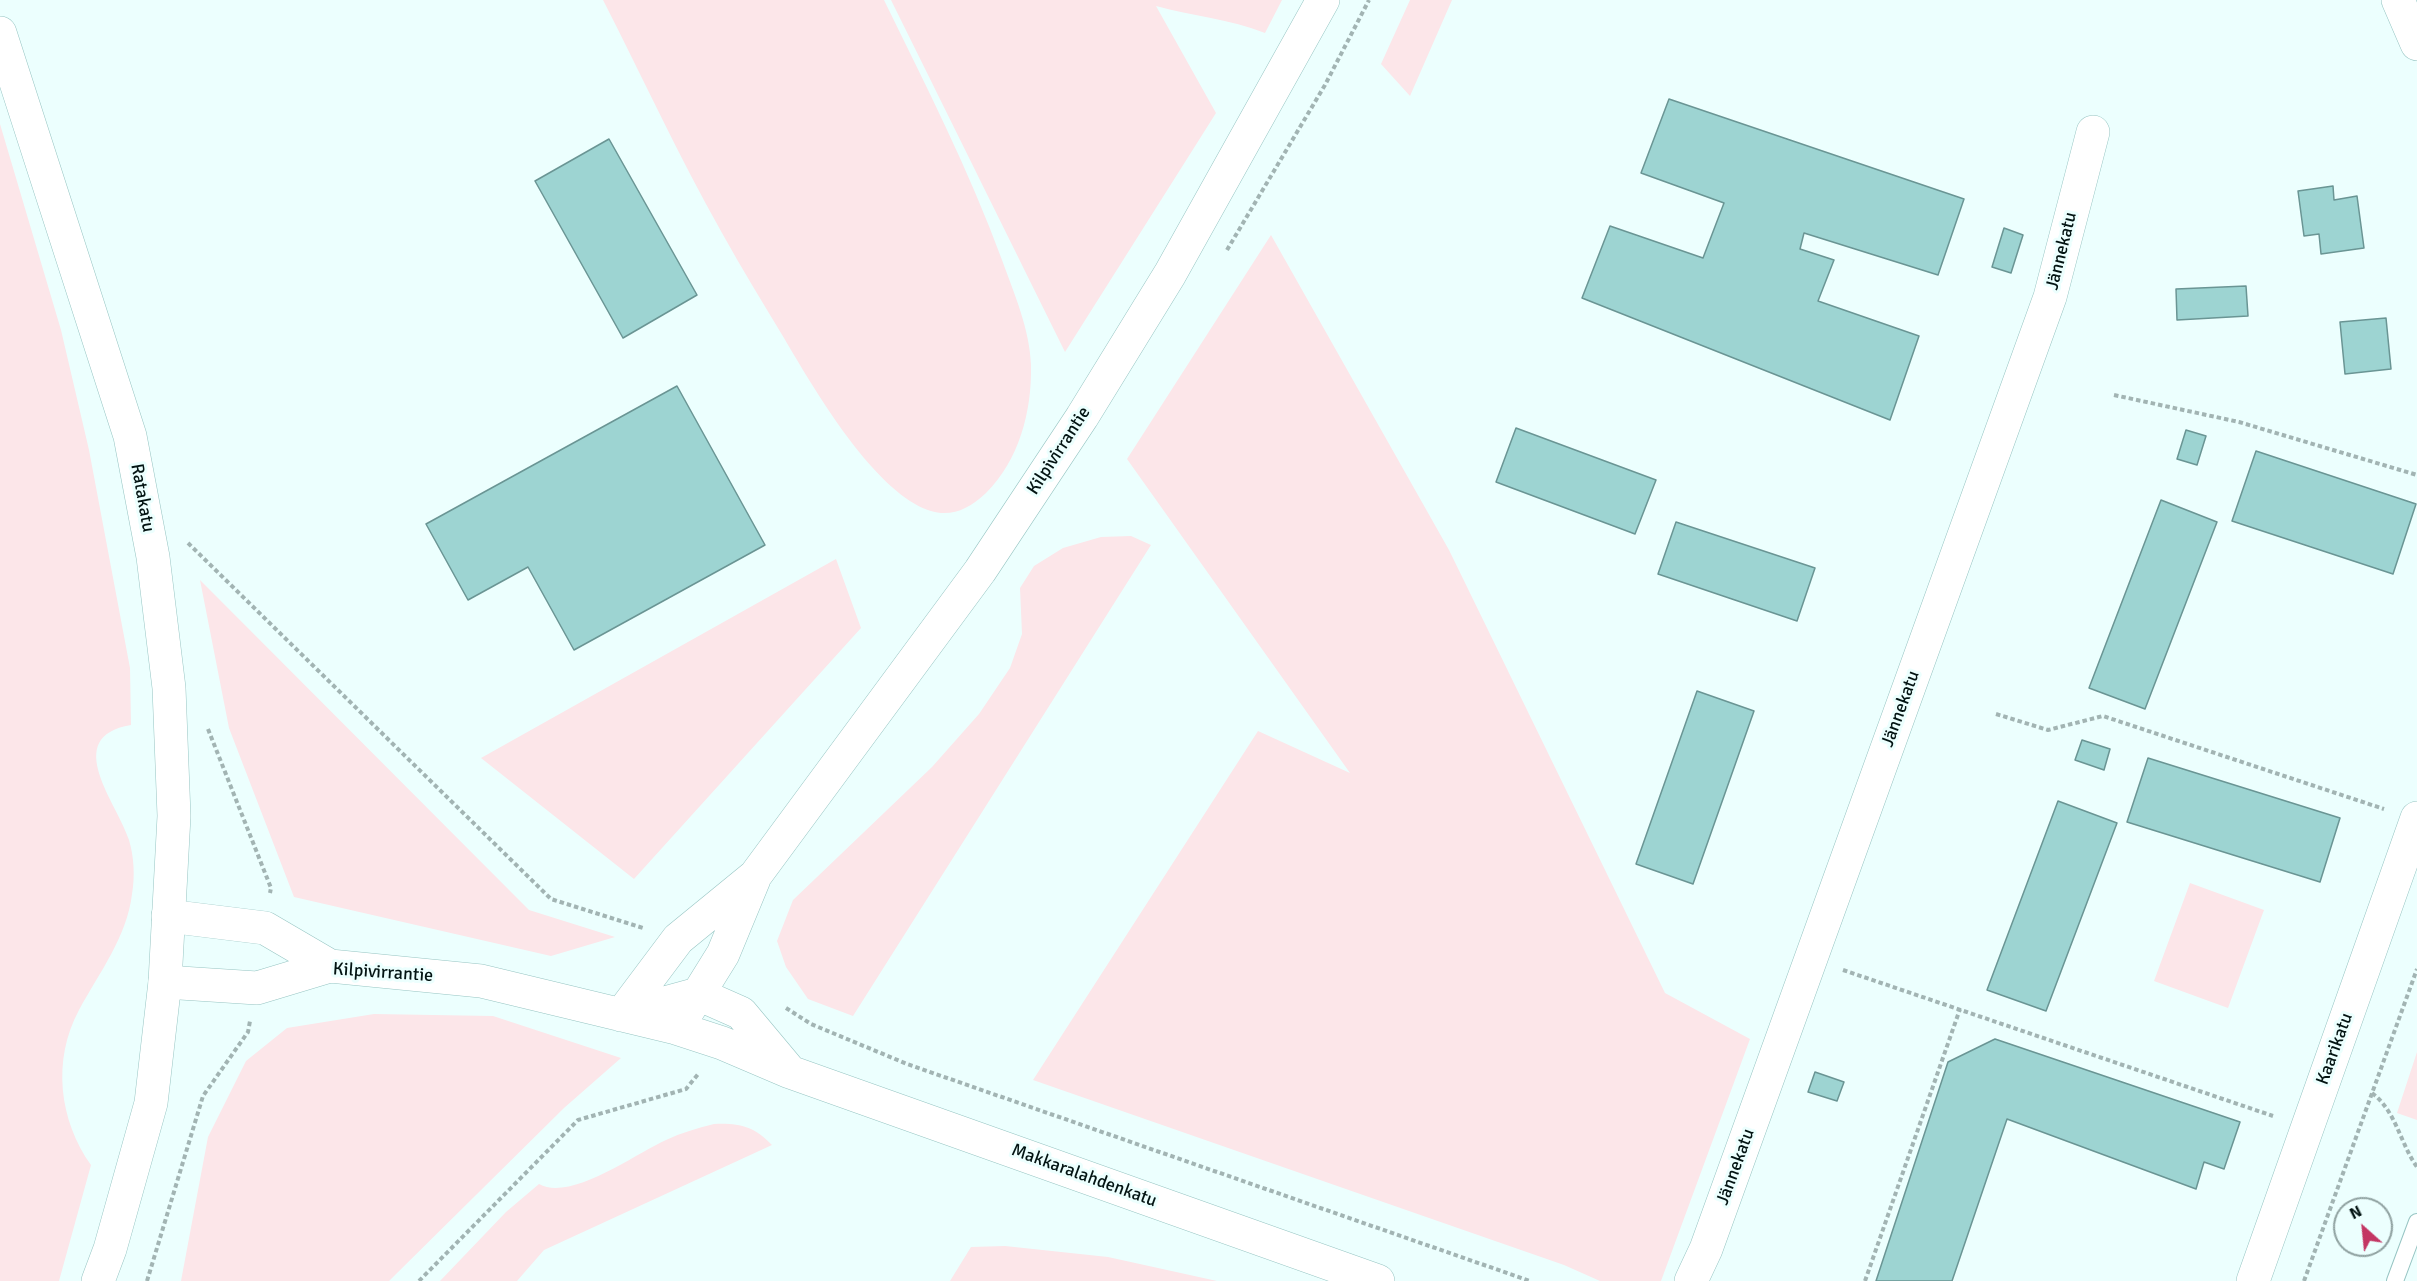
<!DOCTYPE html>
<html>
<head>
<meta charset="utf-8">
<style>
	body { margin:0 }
	#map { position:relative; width:2417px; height:1281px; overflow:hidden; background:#ecfffe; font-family:Signika,sans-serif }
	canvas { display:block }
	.north { position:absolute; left:2333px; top:1197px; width:60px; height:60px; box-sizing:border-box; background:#ecfffe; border:2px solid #8fa1a0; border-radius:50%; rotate:333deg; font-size:16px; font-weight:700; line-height:24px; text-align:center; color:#031413 }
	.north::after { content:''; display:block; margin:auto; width:21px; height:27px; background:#c33663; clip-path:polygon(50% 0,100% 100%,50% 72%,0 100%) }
</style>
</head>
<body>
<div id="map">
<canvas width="2417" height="1281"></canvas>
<div class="north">N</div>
</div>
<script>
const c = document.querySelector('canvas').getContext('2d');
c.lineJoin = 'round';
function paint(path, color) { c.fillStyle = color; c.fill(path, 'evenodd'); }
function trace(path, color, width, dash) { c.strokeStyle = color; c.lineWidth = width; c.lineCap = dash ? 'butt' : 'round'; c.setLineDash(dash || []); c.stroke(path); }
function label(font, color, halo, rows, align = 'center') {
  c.font = font + ' Signika,sans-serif'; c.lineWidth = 6; c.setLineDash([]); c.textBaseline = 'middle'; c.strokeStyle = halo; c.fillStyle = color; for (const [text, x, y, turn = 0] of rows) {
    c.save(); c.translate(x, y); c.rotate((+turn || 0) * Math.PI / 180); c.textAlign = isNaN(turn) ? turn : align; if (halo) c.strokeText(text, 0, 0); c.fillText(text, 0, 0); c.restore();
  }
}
paint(new Path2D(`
	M 603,0 L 884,0 C 926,86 969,170 1002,260 C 1014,293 1030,330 1031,365 C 1032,412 1019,460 986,493 C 964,514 942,520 915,504 C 864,474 814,389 784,338 C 763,303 742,269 722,233 C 679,157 643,78 603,0 Z
	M 891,0 L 1282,0 L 1265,33 C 1230,19 1192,16 1156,6 L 1216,113 L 1065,352 Z
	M 1410,0 L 1452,0 L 1410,96 L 1381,64 Z
	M 0,124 L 61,330 L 89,450 L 130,668 L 131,725 C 60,737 118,804 129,840 C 134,857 135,876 132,894 C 127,937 99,973 79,1010 C 52,1060 59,1120 91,1165 L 59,1281 L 0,1281 Z
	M 1271,235 L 1449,550 L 1665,993 L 1750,1039 L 1661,1281 L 1600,1281 L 1564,1265 L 1033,1080 L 1258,731 L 1350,773 L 1127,459 Z
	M 1131,536 L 1151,545 L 853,1016 L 808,999 L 786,967 L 777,941 L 793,900 L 932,767 L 979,714 L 1010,668 L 1022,634 L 1020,588 L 1034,566 L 1063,548 L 1101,537 Z
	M 836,559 L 861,628 L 634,879 L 481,758 Z
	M 200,580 L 529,910 L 615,937 L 551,956 L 294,897 L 229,728 Z
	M 2190,883 L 2264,910 L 2228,1008 L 2154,981 Z
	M 374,1014 L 493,1016 L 621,1058 L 564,1108 L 389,1281 L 181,1281 L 208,1137 L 246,1061 L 287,1028 Z
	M 2417,1052 L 2417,1120 L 2397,1113 Z
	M 714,1124 C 739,1123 754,1126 772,1145 L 544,1250 L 517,1281 L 440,1281 L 506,1212 L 539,1184 C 570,1202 635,1154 666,1140 C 681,1133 697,1128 714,1124 Z
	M 1005,1246 L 1108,1257 L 1217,1281 L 950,1281 L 971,1247 Z`), '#fce6e9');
const building = new Path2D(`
	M 1669,99 L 1964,199 L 1938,275 L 1804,233 L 1800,249 L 1834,260 L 1818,301 L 1919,336 L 1890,420 L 1582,298 L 1610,226 L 1703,258 L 1724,203 L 1641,173 Z
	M 609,139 L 697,295 L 623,338 L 535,181 Z
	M 2333,186 L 2334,200 L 2357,196 L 2364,248 L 2321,254 L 2319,234 L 2304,236 L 2298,191 Z
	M 2004,228 L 2023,235 L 2011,273 L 1992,267 Z
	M 2246,286 L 2248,316 L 2177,320 L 2176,289 Z
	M 2386,318 L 2391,369 L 2345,374 L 2340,322 Z
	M 677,386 L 765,545 L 574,650 L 528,567 L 468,600 L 426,524 Z
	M 1516,428 L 1656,480 L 1635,534 L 1496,482 Z
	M 2186,430 L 2206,436 L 2197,465 L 2177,459 Z
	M 2256,451 L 2416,504 L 2393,574 L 2232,521 Z
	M 2161,500 L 2217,522 L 2145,709 L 2089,688 Z
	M 1676,522 L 1815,568 L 1797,621 L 1658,574 Z
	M 1697,691 L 1754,711 L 1693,884 L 1636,864 Z
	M 2082,740 L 2110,749 L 2104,770 L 2075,760 Z
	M 2148,758 L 2340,818 L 2320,882 L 2127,822 Z
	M 2058,801 L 2117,823 L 2046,1011 L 1987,990 Z
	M 1995,1039 L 2240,1122 L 2224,1169 L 2204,1162 L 2196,1189 L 2007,1119 L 1952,1281 L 1876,1281 L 1948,1062 Z
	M 1815,1072 L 1844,1082 L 1837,1101 L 1808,1092 Z`);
paint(building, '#9dd4d2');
trace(building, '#6a9594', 1.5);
const lane = new Path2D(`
	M 2395,1281 L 2417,1222`);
const street = new Path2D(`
	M 2398,0 L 2417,44
	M 168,916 L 265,928 L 330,966
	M 165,982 L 257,988 L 330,966 L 481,981 L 676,1028 L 722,1043 L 790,1072 L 1378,1281
	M 687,1012 L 723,954 L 754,879
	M 625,1014 L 698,994 L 741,1013 L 787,1068
	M 621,1015 L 678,939 L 755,876 L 980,571 L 1082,417 L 1170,274 L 1323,0
	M 1691,1281 L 1706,1249 L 2050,297 L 2093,132
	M 2253,1281 L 2417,818`);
const secondary = new Path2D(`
	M 0,33 L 130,436 L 153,557 L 169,688 L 174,816 L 165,982 L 151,1103 L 110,1249 L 98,1281`);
trace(lane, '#97c5c3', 18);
trace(street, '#97c5c3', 34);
trace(secondary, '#97c5c3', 34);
trace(new Path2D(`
	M 1227,250 L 1325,85 L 1369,0
	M 2114,395 L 2239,422 L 2417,475
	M 188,543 L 551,899 L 643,928
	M 1996,714 L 2048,730 L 2103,716 L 2384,809
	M 208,729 L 271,888 L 270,893
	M 1843,970 L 2273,1116
	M 786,1008 L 811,1024 L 907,1064 L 1530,1281
	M 2372,1093 C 2396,1111 2400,1143 2417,1167
	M 147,1281 L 203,1096 L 248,1032 L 250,1021
	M 419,1281 L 578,1120 L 686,1089 L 699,1073
	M 1865,1281 L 1960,1009
	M 2304,1281 L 2417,969`), '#a2b4b3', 4, [4.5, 3]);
trace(lane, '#fff', 16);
trace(street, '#fff', 33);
trace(secondary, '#fff', 33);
label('18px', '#031413', '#ecfffe', [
	["Jännekatu",2062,251,-76],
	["Kilpivirrantie",1059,451,-57],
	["Ratakatu",142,498,80],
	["Jännekatu",1901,709,-70],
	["Kilpivirrantie",383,973,4],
	["Kaarikatu",2335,1049,-70],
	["Jännekatu",1736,1167,-70],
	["Makkaralahdenkatu",1084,1176,20]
]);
</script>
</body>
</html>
